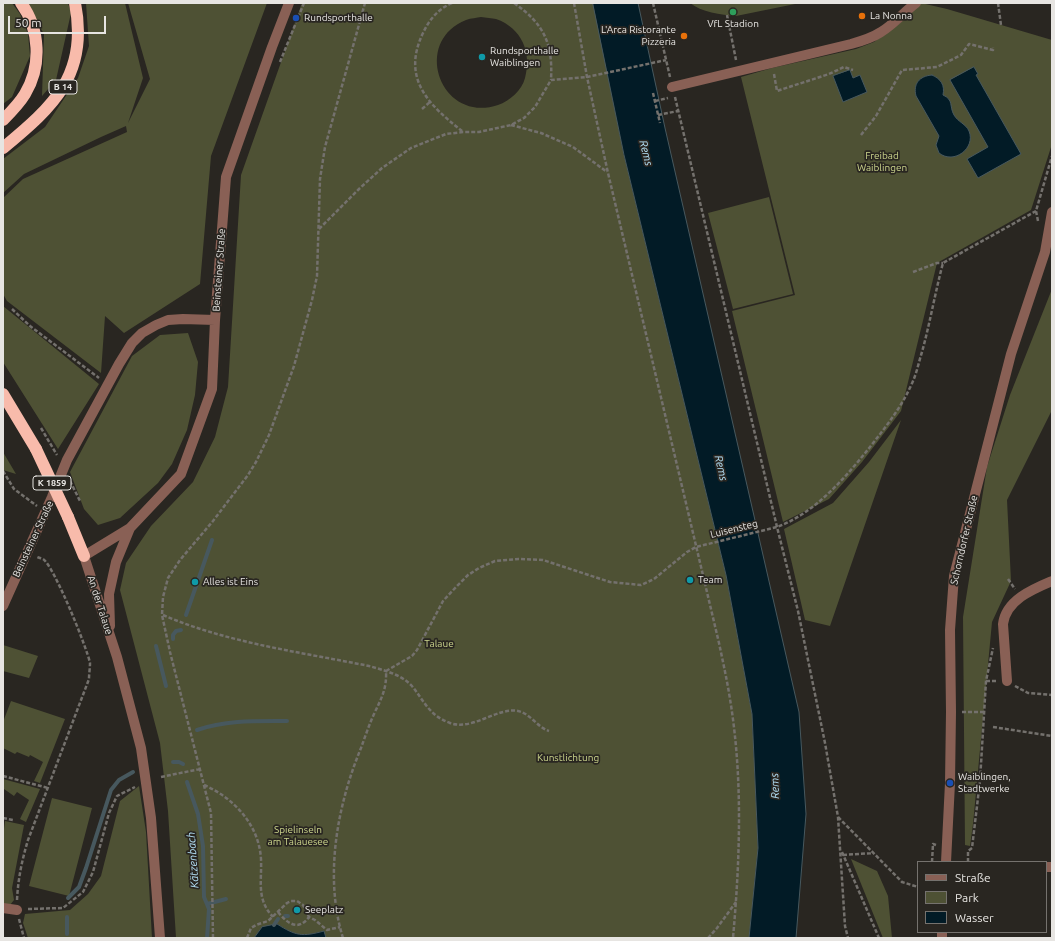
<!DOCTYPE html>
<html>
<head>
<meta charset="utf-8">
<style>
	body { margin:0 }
	#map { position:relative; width:1055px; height:941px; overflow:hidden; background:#292621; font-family:Ubuntu,sans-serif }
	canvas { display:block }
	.frame { position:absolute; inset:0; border:4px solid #e7e5e2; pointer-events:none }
	.legend { position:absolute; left:917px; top:861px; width:130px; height:72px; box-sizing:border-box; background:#292621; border:1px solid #75726e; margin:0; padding:5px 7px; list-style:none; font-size:12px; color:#e7e5e2 }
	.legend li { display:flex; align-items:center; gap:8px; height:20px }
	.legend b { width:20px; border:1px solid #75726e }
	.scale { position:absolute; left:8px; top:16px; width:98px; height:18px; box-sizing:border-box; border:2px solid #e7e5e2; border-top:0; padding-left:5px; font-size:12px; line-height:14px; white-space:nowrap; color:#e7e5e2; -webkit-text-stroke:3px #292621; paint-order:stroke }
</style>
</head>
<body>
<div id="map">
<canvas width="1055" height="941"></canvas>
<div class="frame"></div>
<ul class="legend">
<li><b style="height:5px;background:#896055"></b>Straße</li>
<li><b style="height:11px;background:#4e5134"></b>Park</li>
<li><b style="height:11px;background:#021b26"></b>Wasser</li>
</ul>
<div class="scale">50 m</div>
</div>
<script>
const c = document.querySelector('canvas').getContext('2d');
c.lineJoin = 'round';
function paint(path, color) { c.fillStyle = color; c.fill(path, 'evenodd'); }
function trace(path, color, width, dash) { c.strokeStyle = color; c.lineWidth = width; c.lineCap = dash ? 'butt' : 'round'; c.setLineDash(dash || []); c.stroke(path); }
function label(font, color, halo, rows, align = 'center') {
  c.font = font + ' Ubuntu,sans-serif'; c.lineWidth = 3.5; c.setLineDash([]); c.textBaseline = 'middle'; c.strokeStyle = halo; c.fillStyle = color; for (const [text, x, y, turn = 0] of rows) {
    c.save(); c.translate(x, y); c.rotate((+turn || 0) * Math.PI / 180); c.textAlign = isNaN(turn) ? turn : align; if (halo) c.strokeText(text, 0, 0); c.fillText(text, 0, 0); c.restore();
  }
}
paint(new Path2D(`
	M 3,3 L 12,3 L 20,14 L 28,34 L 30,56 L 12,97 L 3,104 Z
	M 26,3 L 68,3 L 71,13 L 56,80 L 42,96 L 44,34 Z
	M 86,3 L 125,3 L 143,78 L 128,123 L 150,79 L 128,3 L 267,3 L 211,156 L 200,284 L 124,333 L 105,316 L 101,373 L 7,301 L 3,294 L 3,198 L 23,179 L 127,132 L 126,126 L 101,137 L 24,174 L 3,193 L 3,159 L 45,127 L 78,78 L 89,46 Z
	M 302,3 L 593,3 L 624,155 L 726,575 L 752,714 L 758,848 L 749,938 L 326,938 L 323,931 C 302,937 296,936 277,924 L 262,927 L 254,938 L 176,938 L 168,811 L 160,743 L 120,590 L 126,563 L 151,526 L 193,482 L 215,437 L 228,387 L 241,175 ZM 481,17 C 486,18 492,18 496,19 C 522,28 532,53 525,78 C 522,90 510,101 498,105 C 441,124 411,42 466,20 C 471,18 477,18 481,17 Z
	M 690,3 L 800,3 L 736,16 C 721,15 701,12 690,3 Z
	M 921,3 L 947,9 L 1052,40 L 1052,144 L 1031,210 L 937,263 L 901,411 L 862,462 L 829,499 L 783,522 L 732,311 L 795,295 L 741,77 L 772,68 L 856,49 L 874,42 L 899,24 Z
	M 769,197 L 793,294 L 733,309 L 708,213 Z
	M 1052,289 L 1052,410 L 1007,500 L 1011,581 L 992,622 L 973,824 L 970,846 L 965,845 L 963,617 L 987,467 L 1010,395 Z
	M 3,306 L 99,384 L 58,449 L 3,362 Z
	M 188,333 L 198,362 L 195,395 L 187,430 L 172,464 L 158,483 L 120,518 L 98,525 L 84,509 L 70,472 L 132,356 L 160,335 Z
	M 901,420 L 830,626 L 805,620 L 784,529 L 833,503 L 869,462 Z
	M 3,452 L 16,474 L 3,470 Z
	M 3,645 L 38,656 L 29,678 L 3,671 Z
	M 11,701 L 65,719 L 40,783 L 34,781 L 43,762 L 30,755 L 29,757 L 17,752 L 15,754 L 3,748 L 3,722 Z
	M 3,779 L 40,789 L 26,822 L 20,819 L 29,800 L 17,792 L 14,796 L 4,789 L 3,790 Z
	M 139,786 L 146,832 L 152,938 L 28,938 L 23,923 L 25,914 L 70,910 L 88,894 L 101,876 L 120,801 Z
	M 52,798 L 92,808 L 69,896 L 29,886 Z
	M 5,821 L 24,825 L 12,888 L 14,900 L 10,905 L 3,904 L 3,837 Z
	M 851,859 L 877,871 L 888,896 L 892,938 L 883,938 Z`), '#4e5134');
const water = new Path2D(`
	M 593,3 L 638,3 L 665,128 L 799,712 L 806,814 L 796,938 L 749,938 L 758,848 L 752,714 L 726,575 L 624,155 Z
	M 974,67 L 978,74 L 976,75 L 1021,154 L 978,178 L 967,159 L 988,147 L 950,80 Z
	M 850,70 L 853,78 L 860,75 L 867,92 L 843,102 L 833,76 Z
	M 932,75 C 941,79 945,85 943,95 C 954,100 949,106 954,115 C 958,122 966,124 969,131 C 976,148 954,165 939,153 L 936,145 L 939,136 L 916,96 C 913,84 919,76 932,75 Z
	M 277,924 C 296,936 302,937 324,931 L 326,938 L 254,938 L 262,927 Z`);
paint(water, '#021b26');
trace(water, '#47585e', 1);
trace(new Path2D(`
	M 186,615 L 212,540
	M 173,639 L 173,635 L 176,631 L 181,630
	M 156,646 L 166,686
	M 197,730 C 226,720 256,721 287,721
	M 173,762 L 179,762 L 183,764
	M 187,782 L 198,814 L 203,846 L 204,897 L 209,909 L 207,938
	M 68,898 L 79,887 L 86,868 L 111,790 L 119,780 L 133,772
	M 207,904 L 226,899
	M 285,916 L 288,916
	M 67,917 L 67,934
	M 274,925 L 278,919`), '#47585e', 4);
trace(new Path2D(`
	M 452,3 C 438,9 429,20 423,33 C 401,79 429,105 462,131
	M 514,3 C 544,24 553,43 551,80
	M 574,3 L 587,77 L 608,173 L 719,643 C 723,662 727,680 730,699 C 743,778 740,859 733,938
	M 653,3 L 670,77
	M 998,3 L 1001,25
	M 727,15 L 736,60
	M 280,62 L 304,3
	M 774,74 L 777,91 L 829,74 L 844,67 L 853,70
	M 653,93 L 660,123
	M 675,97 L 777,527 L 798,611 L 825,743 L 838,817 L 845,926 L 848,938
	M 655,101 L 668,98
	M 422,109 L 430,102
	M 658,115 L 678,111
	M 511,125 L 541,133 L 573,147 L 607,172
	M 861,135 L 876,116 L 902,70 L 937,67 L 961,55 L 969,44 L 993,50 L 993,47
	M 1038,221 L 1036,211 L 1052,156
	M 319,229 L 359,189 L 382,168 L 411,148 L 446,134 L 463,132 L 479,132 L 511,125 L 524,118 L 535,107 L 551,80 L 587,77 L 666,60
	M 913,272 L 937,263 L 943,263
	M 12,309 L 30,326 L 99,378
	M 41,428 L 57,455
	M 3,471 L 14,489 L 37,506
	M 70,481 L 80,501
	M 1008,579 L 1015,589
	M 163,615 C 228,643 300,652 369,666 C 383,670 400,674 411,685 C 424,700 428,715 450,723 C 473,731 497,707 518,711 C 531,714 537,727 549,731
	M 386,671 L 412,656 L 417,650 L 443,601 L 456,587 L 468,575 L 479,568 L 495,561 L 519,559 L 543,560 L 610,582 L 641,585 L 654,579 L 687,552 L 696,547 L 777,527 C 815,513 845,478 870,447 C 887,425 902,407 913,381 C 917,372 919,361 922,352 C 930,323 935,293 943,263 L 1036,211
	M 986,681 L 997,681
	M 1015,686 L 1028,693 L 1052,695
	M 962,712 L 984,712
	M 993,727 L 1052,736
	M 3,776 L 48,788
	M 161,777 L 200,769
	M 204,785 C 234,798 259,825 261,859 C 262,881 256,899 273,917
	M 838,817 L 902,882 L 918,887
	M 3,818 L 13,820
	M 842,852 L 879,938
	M 843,855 L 873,853
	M 932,862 L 933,844 L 936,845
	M 968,862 L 968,851 L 972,848 L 980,781 L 986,681 L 993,648
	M 17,900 C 18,879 22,860 28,840 L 89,679 C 89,674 90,668 90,663 C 87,648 54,566 43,559 C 41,558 39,558 37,557
	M 28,909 L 63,908 L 83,892 L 93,872 L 109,813 L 117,796 L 135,787
	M 278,912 C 287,923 298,932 309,917
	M 19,919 L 24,938
	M 213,938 L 211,813 L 170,652 L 162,615 L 163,597 L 168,578 L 180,560 L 213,521 L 248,475 L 256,462 L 269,435 L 294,366 L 312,300 L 317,276 L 320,179 L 325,147 L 365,3
	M 247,938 L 251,928 L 256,925 L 268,921 L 287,903 L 291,901 L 297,901 L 303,905 L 309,917 L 315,920 L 327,930 L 340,927
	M 343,938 C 324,877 337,806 361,748 C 365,737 369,725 374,714 C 381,699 387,689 386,671
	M 708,938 L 717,928 L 736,902`), '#74716d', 2.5, [4, 2]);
trace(new Path2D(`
	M 672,87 L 851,44 C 862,41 872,38 881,32 C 894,24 904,12 916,3
	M 3,606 L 52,497 L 67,460 L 119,364 L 132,343 L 142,333 L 156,325 L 168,320 L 183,319 L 215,320
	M 110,626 L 109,594 L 116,562 L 130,528
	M 1007,681 L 1003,624 C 1006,600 1033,589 1052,581
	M 946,862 L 950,783 L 951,712 L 950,630 L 954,576 L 1011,354 L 1045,252 L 1052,212
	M 1046,867 L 1052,867
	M 3,908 L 17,910
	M 160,938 L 151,818 L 141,748 L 117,657 L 84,556 L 130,528 L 181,474 L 212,389 L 215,320 L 226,177 L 272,47 L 289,3
	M 942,938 L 942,932`), '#896055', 10);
trace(new Path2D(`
	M 3,120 C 11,112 19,104 25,94 C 42,66 40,29 21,3
	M 3,148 C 54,106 89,74 75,3
	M 3,394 L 36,449
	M 68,517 L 84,556`), '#f8bbab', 12);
trace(new Path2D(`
	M 36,449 L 68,517`), '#f8bbab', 12);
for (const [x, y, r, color] of [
	[733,12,4,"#2e9e5b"],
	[862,16,4,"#e8710a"],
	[296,18,4,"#1a4fb4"],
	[684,36,4,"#e8710a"],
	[482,57,4,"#0f9aa8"],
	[690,580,4,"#0f9aa8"],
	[195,582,4,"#0f9aa8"],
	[950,783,4,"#1a4fb4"],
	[297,910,4,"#0f9aa8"]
]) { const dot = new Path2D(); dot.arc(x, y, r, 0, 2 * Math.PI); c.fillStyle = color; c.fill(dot); trace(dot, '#292621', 1.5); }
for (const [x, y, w] of [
	[63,87,28],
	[52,483,38]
]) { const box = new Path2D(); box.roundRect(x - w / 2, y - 7, w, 14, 3); c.fillStyle = '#292621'; c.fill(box); trace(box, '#e7e5e2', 1); }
label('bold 9px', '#e7e5e2', null, [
	["B 14",63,87],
	["K 1859",52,483]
]);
label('10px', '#e7e5e2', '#292621', [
	["La Nonna",870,16],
	["Rundsporthalle",304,18],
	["VfL Stadion",733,24,"center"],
	["L'Arca Ristorante",676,30,"right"],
	["Pizzeria",676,42,"right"],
	["Rundsporthalle",490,51],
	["Waiblingen",490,63],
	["Team",698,580],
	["Alles ist Eins",203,582],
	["Waiblingen,",958,777],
	["Stadtwerke",958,789],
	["Seeplatz",305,910]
], 'left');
label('10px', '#cdd68d', '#292621', [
	["Freibad",882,156],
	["Waiblingen",882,168],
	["Talaue",439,644],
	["Kunstlichtung",568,758],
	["Spielinseln",298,830],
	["am Talauesee",298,842]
]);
label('10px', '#e7e5e2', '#292621', [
	["Beinsteiner Straße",219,270,-86],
	["Luisensteg",734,529,-14],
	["Beinsteiner Straße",33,539,-65],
	["Schorndorfer Straße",964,540,-77],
	["An der Talaue",100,605,72]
]);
label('italic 11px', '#b5e2f9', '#292621', [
	["Rems",646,153,76],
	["Rems",721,468,77],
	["Rems",775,786,-92],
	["Kätzenbach",193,860,-94]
]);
</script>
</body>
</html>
